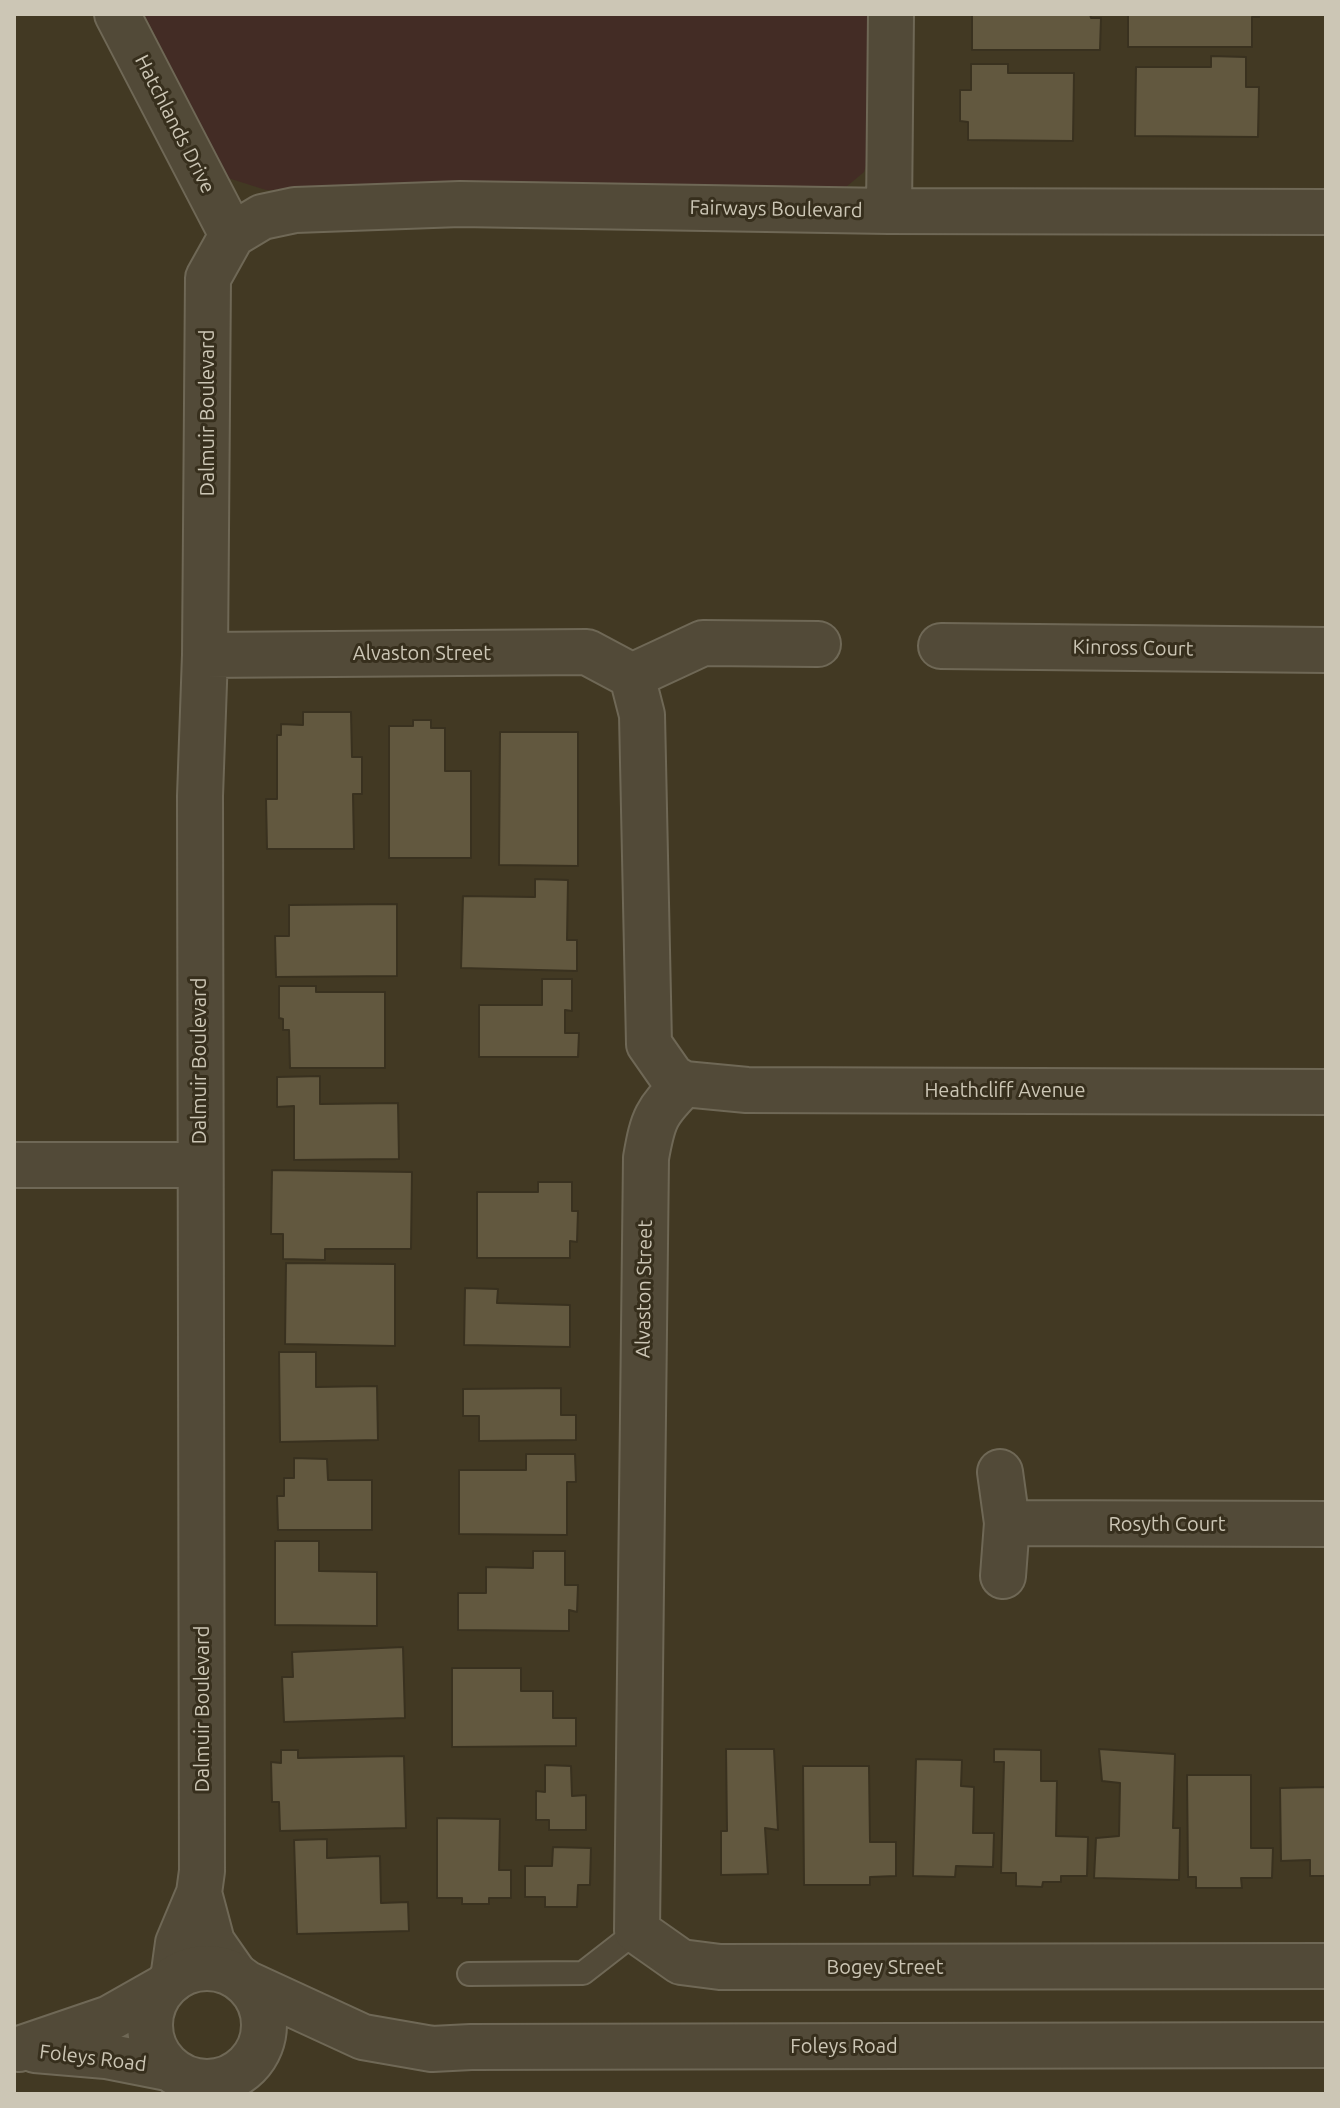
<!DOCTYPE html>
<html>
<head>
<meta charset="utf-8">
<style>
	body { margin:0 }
	#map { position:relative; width:1340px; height:2108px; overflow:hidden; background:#423923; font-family:Ubuntu,sans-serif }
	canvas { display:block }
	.frame { position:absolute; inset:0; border:16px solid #ccc6b5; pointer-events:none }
</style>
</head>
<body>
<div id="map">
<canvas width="1340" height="2108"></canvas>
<div class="frame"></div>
</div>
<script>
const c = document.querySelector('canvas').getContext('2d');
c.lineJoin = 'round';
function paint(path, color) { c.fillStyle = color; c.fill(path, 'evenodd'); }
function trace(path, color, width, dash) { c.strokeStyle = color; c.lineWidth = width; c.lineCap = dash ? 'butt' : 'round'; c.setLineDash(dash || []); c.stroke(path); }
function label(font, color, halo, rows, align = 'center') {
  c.font = font + ' Ubuntu,sans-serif'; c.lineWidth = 6; c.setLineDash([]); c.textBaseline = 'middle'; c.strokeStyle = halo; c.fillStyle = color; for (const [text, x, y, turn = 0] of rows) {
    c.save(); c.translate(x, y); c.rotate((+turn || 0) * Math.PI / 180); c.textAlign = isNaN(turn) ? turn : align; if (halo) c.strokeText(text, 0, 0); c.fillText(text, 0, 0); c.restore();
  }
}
paint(new Path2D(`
	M 144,14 L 871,14 L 872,146 L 864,172 L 846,187 L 266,190 L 228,178 Z`), '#432c25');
const building = new Path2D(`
	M 972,14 L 1090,14 L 1091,18 L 1101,18 L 1100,50 L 972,50 Z
	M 1128,14 L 1259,14 L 1259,17 L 1252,17 L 1252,47 L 1128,47 Z
	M 1211,56 L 1246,57 L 1246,87 L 1259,87 L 1258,137 L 1135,136 L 1136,67 L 1211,67 Z
	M 971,64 L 1008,64 L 1008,73 L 1074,73 L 1073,141 L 968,140 L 968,122 L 960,121 L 960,90 L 971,90 Z
	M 303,712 L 351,712 L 352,757 L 362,757 L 362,794 L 353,794 L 354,849 L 267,849 L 266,799 L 277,799 L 277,735 L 281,735 L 281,724 L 303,725 Z
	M 413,720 L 431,720 L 431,728 L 445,728 L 445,771 L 471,771 L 471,858 L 389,858 L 389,726 L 413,726 Z
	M 500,732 L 578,732 L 578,866 L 499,865 Z
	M 535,879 L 568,880 L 567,940 L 577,940 L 577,971 L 461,968 L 463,896 L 535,897 Z
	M 397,904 L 397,976 L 276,977 L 275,936 L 289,936 L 289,905 Z
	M 542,979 L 572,979 L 572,1011 L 565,1010 L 565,1033 L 579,1033 L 578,1057 L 479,1057 L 479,1005 L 542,1005 Z
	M 279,986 L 316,986 L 316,992 L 385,992 L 385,1068 L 290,1068 L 289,1030 L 283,1030 L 283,1019 L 279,1018 Z
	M 320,1076 L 320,1104 L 398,1103 L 399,1159 L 294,1160 L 294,1106 L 277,1107 L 277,1077 Z
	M 272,1170 L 412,1172 L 411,1249 L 325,1249 L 325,1260 L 283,1259 L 283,1234 L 271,1234 Z
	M 538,1182 L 572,1182 L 572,1211 L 578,1211 L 577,1242 L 570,1241 L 570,1258 L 477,1258 L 477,1192 L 538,1192 Z
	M 286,1263 L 395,1264 L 395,1346 L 285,1344 Z
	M 465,1288 L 498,1289 L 497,1303 L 570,1305 L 570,1347 L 464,1345 Z
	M 279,1352 L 316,1352 L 316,1387 L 377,1386 L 378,1440 L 280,1442 Z
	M 561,1388 L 561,1415 L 576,1415 L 576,1440 L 479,1441 L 479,1416 L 463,1416 L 463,1389 Z
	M 526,1454 L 575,1454 L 576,1482 L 567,1482 L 567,1535 L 459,1534 L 459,1470 L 526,1470 Z
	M 294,1458 L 327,1459 L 328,1480 L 372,1480 L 372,1530 L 278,1530 L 277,1496 L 284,1496 L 284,1478 L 294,1478 Z
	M 275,1541 L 319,1541 L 319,1571 L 377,1572 L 377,1626 L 275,1625 Z
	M 533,1551 L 565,1551 L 565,1585 L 578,1585 L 577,1612 L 569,1610 L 569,1631 L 458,1630 L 458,1593 L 486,1593 L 486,1567 L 533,1568 Z
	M 403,1647 L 405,1718 L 284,1722 L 282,1677 L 293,1677 L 292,1652 Z
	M 452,1668 L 521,1668 L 521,1691 L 553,1691 L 553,1718 L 576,1718 L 576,1746 L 452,1747 Z
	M 726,1749 L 774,1749 L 778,1830 L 765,1828 L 768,1874 L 721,1875 L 721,1831 L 727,1831 Z
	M 994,1749 L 1041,1750 L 1041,1781 L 1057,1781 L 1056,1836 L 1088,1837 L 1087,1876 L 1061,1876 L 1061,1882 L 1043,1882 L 1042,1887 L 1016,1886 L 1016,1873 L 1001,1873 L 1004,1762 L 994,1762 Z
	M 1099,1749 L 1175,1754 L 1173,1828 L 1180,1828 L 1179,1880 L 1094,1878 L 1096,1838 L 1119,1836 L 1120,1783 L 1102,1781 Z
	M 281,1750 L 298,1750 L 298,1758 L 404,1756 L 406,1828 L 280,1831 L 279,1802 L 272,1802 L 271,1762 L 281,1763 Z
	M 916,1759 L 962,1760 L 961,1786 L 974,1787 L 973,1833 L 994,1833 L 993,1867 L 956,1866 L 955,1877 L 913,1876 Z
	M 545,1765 L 571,1766 L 572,1796 L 586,1795 L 586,1830 L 549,1830 L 549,1820 L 536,1820 L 536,1791 L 545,1792 Z
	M 803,1766 L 869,1766 L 870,1842 L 896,1842 L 896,1876 L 870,1877 L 870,1885 L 804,1885 Z
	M 1187,1775 L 1251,1775 L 1251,1848 L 1273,1848 L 1272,1878 L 1241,1878 L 1242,1888 L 1196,1888 L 1196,1877 L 1188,1877 Z
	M 1326,1787 L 1326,1876 L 1310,1876 L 1310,1860 L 1281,1861 L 1280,1788 Z
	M 437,1818 L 500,1819 L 499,1870 L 511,1870 L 511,1898 L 489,1898 L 489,1904 L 462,1904 L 462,1898 L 437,1898 Z
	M 327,1839 L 327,1858 L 380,1856 L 381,1903 L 408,1902 L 409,1931 L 297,1934 L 294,1840 Z
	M 553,1847 L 591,1848 L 590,1885 L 578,1885 L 577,1907 L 545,1907 L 545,1897 L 525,1897 L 525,1866 L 552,1866 Z`);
paint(building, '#62583f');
trace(building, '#39311f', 2);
const service = new Path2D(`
	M 469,1974 L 583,1973 L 637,1931`);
const minor = new Path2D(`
	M 117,14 L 232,235
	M 889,211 L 891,14
	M 232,235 L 262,217 L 295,210 L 460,204 L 889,211 L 1326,212
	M 941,646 L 1326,650
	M 205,655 L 587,652 L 632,676 L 642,715 L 649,1044 L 672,1077 L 684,1084 C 656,1112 653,1118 646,1158 L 637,1931 L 681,1962 L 720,1967 L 1326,1966
	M 632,676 L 703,643 L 818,644
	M 684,1084 L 747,1090 L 1326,1092
	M 14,1165 L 199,1165
	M 1000,1472 L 1007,1523 L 1003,1576
	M 1007,1523 L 1326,1524
	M 199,1893 L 212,1942 L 235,1975
	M 173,1979 L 178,1943 L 199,1893 L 202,1871 L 200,796 L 205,655 L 208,278 L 232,235`);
const tertiary = new Path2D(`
	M150 2025a57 57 0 1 1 114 0a57 57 0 1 1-114 0Z
	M 248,1984 L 363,2037 L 432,2049 L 471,2047 L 1326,2045
	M 19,2049 L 110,2018 L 163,1988
	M 35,2050 L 106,2056 L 167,2068`);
trace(service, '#6f6856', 26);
trace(minor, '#6f6856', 48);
trace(tertiary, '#6f6856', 48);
trace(service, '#524a38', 22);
trace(minor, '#524a38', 44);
trace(tertiary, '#524a38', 44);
label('20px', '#ccc6b5', '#372f1d', [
	["Hatchlands Drive",175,124,63],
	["Fairways Boulevard",776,209,1],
	["Dalmuir Boulevard",207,413,-90],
	["Kinross Court",1133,648,1],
	["Alvaston Street",422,653],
	["Dalmuir Boulevard",199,1061,-90],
	["Heathcliff Avenue",1005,1090],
	["Alvaston Street",644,1289,-89],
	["Rosyth Court",1167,1524],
	["Dalmuir Boulevard",202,1709,-90],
	["Bogey Street",885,1967],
	["Foleys Road",844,2046],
	["Foleys Road",93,2058,7]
]);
</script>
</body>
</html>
